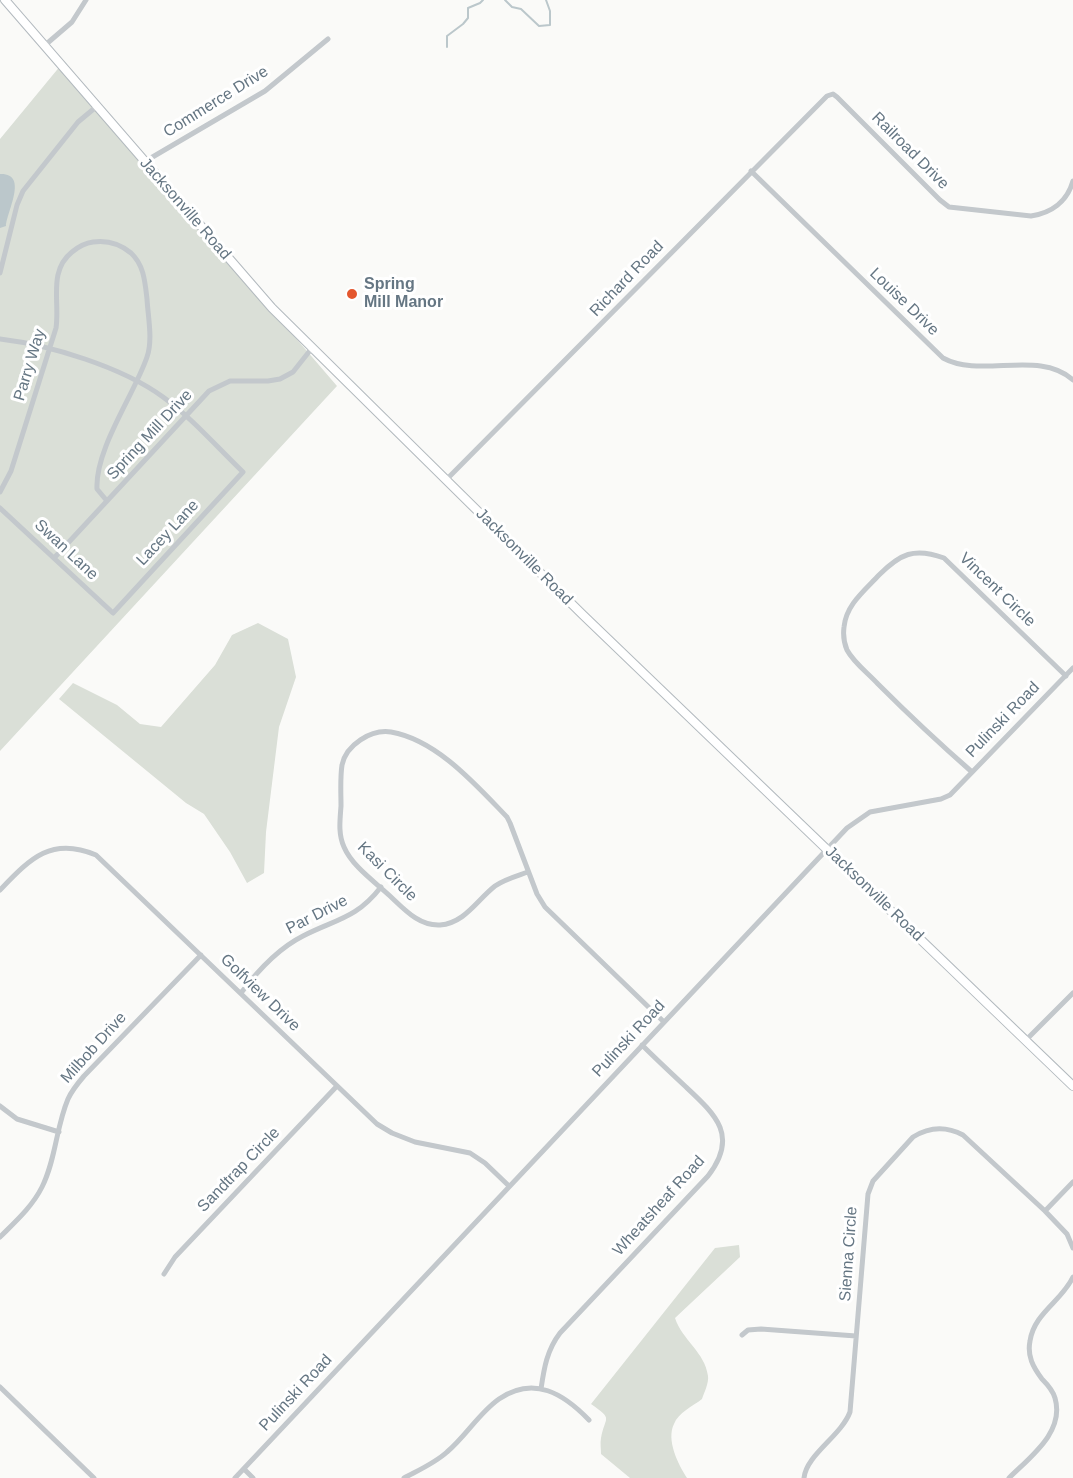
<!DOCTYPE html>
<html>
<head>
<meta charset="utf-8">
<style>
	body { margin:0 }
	canvas { display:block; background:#fafaf8 }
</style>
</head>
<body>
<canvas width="1073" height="1478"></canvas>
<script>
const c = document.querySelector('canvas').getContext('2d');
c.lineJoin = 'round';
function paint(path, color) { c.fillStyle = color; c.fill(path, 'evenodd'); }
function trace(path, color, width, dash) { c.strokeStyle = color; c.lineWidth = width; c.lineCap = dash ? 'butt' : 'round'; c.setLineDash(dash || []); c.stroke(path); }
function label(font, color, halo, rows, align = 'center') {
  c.font = font + ' Helvetica,sans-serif'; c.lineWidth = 6; c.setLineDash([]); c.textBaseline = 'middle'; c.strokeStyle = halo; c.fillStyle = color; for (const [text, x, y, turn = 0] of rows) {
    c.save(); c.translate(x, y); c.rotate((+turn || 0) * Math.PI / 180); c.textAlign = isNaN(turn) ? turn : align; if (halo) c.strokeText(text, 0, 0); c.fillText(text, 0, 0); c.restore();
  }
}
paint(new Path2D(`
	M 61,65 L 337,386 L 0,751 L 0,139 Z
	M 258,623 L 288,639 L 296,677 L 279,727 L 266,832 L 264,873 L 247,883 L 230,852 L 204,814 L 186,803 L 59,699 L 73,683 L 117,705 L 140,724 L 161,727 L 215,665 L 232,635 Z
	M 739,1245 L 740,1257 L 675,1318 C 682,1340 705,1352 708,1376 C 709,1383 704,1393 702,1399 C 693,1406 678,1413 674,1424 C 666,1440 678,1464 687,1478 L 630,1478 L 601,1454 C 601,1449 600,1443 601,1438 C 605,1416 614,1420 591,1404 L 715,1248 Z`), '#dadfd7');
paint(new Path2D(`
	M 0,174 C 29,173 7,211 6,226 L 0,228 Z`), '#bbc7cb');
trace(new Path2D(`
	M 505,0 L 512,7 L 521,9 L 539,26 L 550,25 L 550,11 L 546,0
	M 447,47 L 447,36 L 463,24 L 468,18 L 468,8 L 480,3 L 483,0`), '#bbc7cb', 2);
const secondary = new Path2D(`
	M 5,0 L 272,308 L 583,615 L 1073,1086`);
trace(secondary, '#b3babf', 10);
trace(new Path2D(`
	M 44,46 L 72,22 L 86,0
	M 144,162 L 265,91 L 328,39
	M 751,171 L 943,358 C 981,379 1039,349 1073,380
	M 0,273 L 17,205 L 23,191 L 78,122 L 96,107
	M 0,339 C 50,345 122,367 163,397 C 192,418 217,447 243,472 L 113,613 L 0,508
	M 446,480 L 827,96 L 833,94 L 837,97 L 940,200 L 949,207 L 1031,216 C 1051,213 1067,202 1073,181
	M 0,492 L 11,471 L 56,328 C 60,302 48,271 72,252 C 78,247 85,243 93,242 C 107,240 119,243 131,253 C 144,265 145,282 147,299 C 148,317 153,340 147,357 C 134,395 95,449 97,489 L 107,501
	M 55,557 L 209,391 L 230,381 L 268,381 L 280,379 L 293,372 L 312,348
	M 972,772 C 940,744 908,714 878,684 C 868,673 854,663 847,650 C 844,643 843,635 844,627 C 846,605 864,591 879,575 C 900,554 914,547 944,558 L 1066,676
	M 528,872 C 517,876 505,879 495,886 C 477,900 465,923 440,925 C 419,926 405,910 390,896 C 375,882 352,866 344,847 C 338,834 340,820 341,806 C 341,793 340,778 342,765 C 346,745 371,729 391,732 C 437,740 476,785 507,817 L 510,823 L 537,894 L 545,907 L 664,1022
	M 0,890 C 30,859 51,836 96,855 L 377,1124 L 392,1133 L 415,1142 L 470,1153 L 485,1163 L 509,1186
	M 241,993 C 256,973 279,948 303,936 C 336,919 356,919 381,887
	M 1026,1040 L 1073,993
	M 0,1106 L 17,1119 L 59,1132
	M 1045,1211 L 1073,1182
	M 0,1237 C 15,1222 32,1207 42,1187 C 56,1159 56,1127 68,1099 C 72,1090 78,1083 84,1076 L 201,955
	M 164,1274 L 175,1257 L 337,1086
	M 742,1335 L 748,1330 L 761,1329 L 856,1336
	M 0,1387 L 94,1478
	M 541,1389 C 544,1368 547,1350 560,1333 L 708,1176 C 739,1136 716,1115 686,1087 C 671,1073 656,1059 642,1045
	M 244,1469 L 253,1478
	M 235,1478 L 847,828 L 870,812 L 941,799 L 950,795 L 1073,668
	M 404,1478 C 419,1470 435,1463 447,1452 C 466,1436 479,1413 499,1399 C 534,1375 564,1394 589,1420
	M 804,1478 C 806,1455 841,1436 850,1412 L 868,1194 L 873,1181 L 913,1137 C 929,1127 946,1126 963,1135 L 1045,1211 L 1067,1234 L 1073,1248
	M 1009,1478 C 1030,1457 1065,1432 1055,1398 C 1053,1391 1047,1384 1042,1379 C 1033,1367 1027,1356 1030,1341 C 1034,1313 1062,1301 1073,1277`), '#c3c8cc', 5);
trace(secondary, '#fff', 8);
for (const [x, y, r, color] of [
	[352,294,6,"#e4572e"]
]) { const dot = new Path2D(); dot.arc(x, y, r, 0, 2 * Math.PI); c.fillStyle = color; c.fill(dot); trace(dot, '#fff', 2); }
label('16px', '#657683', '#fff', [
	["Commerce Drive",216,102,-32],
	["Railroad Drive",910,151,45],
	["Jacksonville Road",185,209,49],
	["Richard Road",627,279,-46],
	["Louise Drive",904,302,44],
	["Parry Way",30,365,-73],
	["Spring Mill Drive",150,435,-47],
	["Lacey Lane",168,533,-47],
	["Swan Lane",66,550,43],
	["Jacksonville Road",524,557,45],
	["Vincent Circle",997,590,44],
	["Pulinski Road",1003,720,-46],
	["Kasi Circle",387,872,45],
	["Jacksonville Road",874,894,44],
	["Par Drive",317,915,-27],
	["Golfview Drive",260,993,44],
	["Pulinski Road",629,1039,-47],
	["Milbob Drive",94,1048,-48],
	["Sandtrap Circle",239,1170,-46],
	["Wheatsheaf Road",659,1206,-48],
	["Sienna Circle",849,1254,-86],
	["Pulinski Road",296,1393,-47]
]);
label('bold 16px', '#657683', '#fff', [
	["Spring",364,285],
	["Mill Manor",364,303]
], 'left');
</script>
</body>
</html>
